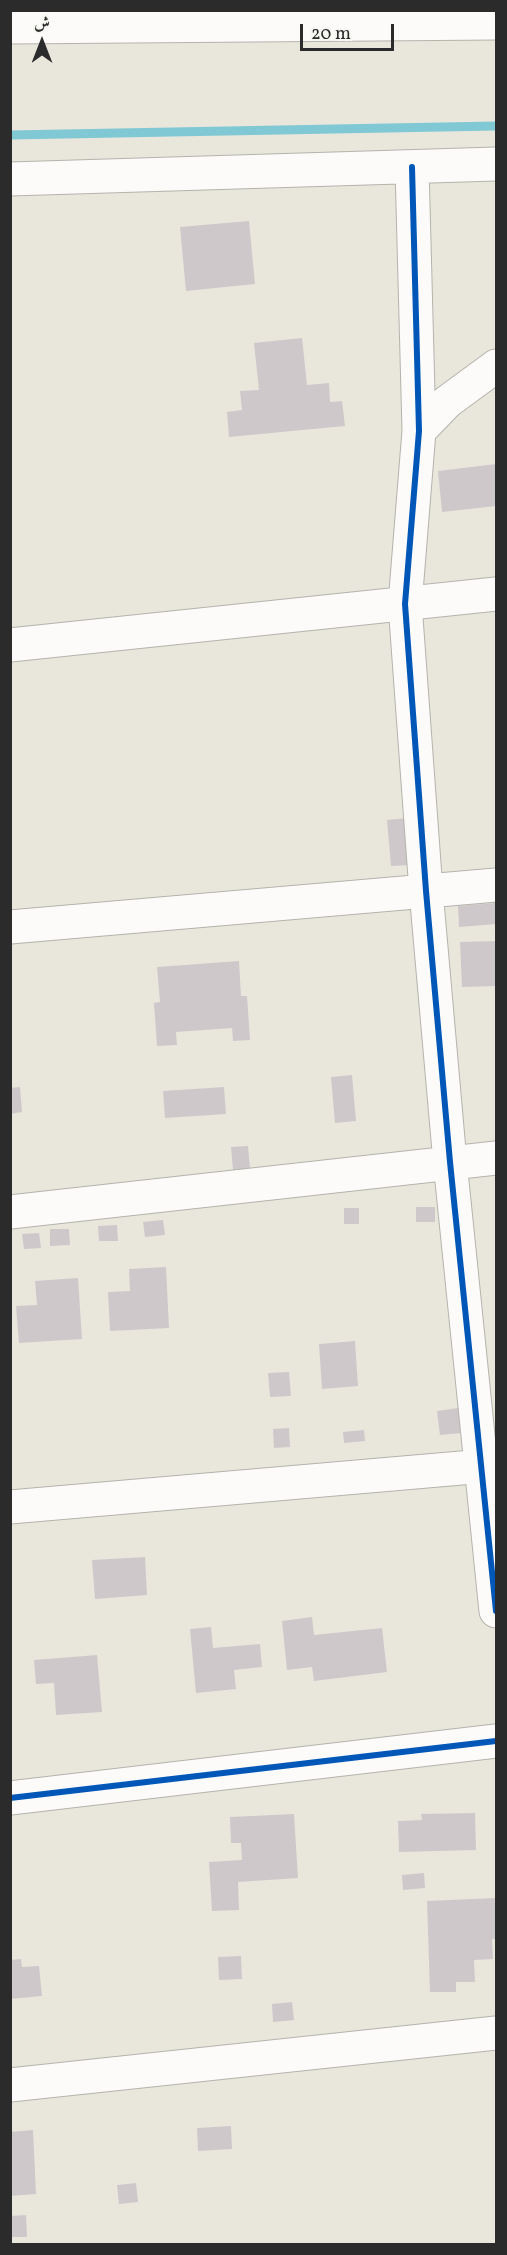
<!DOCTYPE html>
<html>
<head>
<meta charset="utf-8">
<style>
	body { margin:0 }
	#map { position:relative; width:507px; height:2255px; overflow:hidden; background:#e9e7dc; font-family:Vollkorn,Amiri,serif }
	canvas { display:block }
	.frame { position:absolute; inset:0; border:12px solid #2b2b2b; pointer-events:none }
	.north { position:absolute; left:12px; top:12px; width:60px; height:60px; -webkit-text-stroke:4px #f6f6f2; paint-order:stroke; rotate:0deg; font-size:16px; font-weight:700; line-height:24px; text-align:center; color:#2b2b2b }
	.north::after { content:''; display:block; margin:auto; width:21px; height:27px; background:#2b2b2b; clip-path:polygon(50% 0,100% 100%,50% 72%,0 100%) }
	.scale { position:absolute; left:300px; top:24px; width:94px; height:27px; box-sizing:border-box; border:3px solid #2b2b2b; border-top:0; padding-left:8px; font-size:18px; line-height:21px; white-space:nowrap; color:#2b2b2b; -webkit-text-stroke:4px #f6f6f2; paint-order:stroke }
</style>
</head>
<body>
<div id="map">
<canvas width="507" height="2255"></canvas>
<div class="frame"></div>
<div class="north">ش</div>
<div class="scale">20 m</div>
</div>
<script>
const c = document.querySelector('canvas').getContext('2d');
c.lineJoin = 'round';
function trace(path, color, width, dash) { c.strokeStyle = color; c.lineWidth = width; c.lineCap = dash ? 'butt' : 'round'; c.setLineDash(dash || []); c.stroke(path); }
function paint(path, color) { c.fillStyle = color; c.fill(path, 'evenodd'); }
trace(new Path2D(`
	M 10,135 L 496,126`), '#80c9d4', 9);
paint(new Path2D(`
	M 249,221 L 255,284 L 186,291 L 180,227 Z
	M 302,338 L 307,385 L 329,383 L 330,402 L 342,401 L 345,426 L 229,437 L 227,412 L 242,410 L 240,391 L 259,390 L 254,343 Z
	M 496,464 L 496,506 L 442,512 L 438,471 Z
	M 407,818 L 410,865 L 391,866 L 387,820 Z
	M 496,903 L 496,924 L 459,927 L 458,906 Z
	M 496,941 L 496,986 L 462,987 L 460,942 Z
	M 239,961 L 241,996 L 247,996 L 250,1040 L 233,1041 L 232,1028 L 176,1032 L 177,1045 L 157,1046 L 154,1003 L 160,1002 L 157,967 Z
	M 352,1075 L 356,1121 L 335,1123 L 331,1077 Z
	M 20,1087 L 22,1112 L 10,1114 L 10,1088 Z
	M 224,1087 L 226,1114 L 165,1118 L 163,1091 Z
	M 248,1146 L 250,1168 L 233,1170 L 231,1147 Z
	M 416,1207 L 435,1207 L 435,1222 L 416,1222 Z
	M 344,1208 L 359,1208 L 359,1224 L 344,1224 Z
	M 163,1220 L 165,1235 L 145,1237 L 143,1222 Z
	M 117,1225 L 118,1241 L 99,1241 L 98,1226 Z
	M 50,1229 L 69,1229 L 70,1245 L 50,1246 Z
	M 39,1233 L 41,1248 L 24,1249 L 22,1234 Z
	M 166,1267 L 169,1328 L 110,1331 L 108,1292 L 130,1291 L 129,1269 Z
	M 78,1278 L 82,1339 L 19,1343 L 16,1306 L 37,1305 L 35,1281 Z
	M 355,1341 L 358,1386 L 322,1389 L 319,1344 Z
	M 289,1372 L 291,1396 L 270,1397 L 268,1373 Z
	M 458,1408 L 461,1433 L 440,1435 L 437,1411 Z
	M 289,1428 L 290,1447 L 274,1448 L 273,1429 Z
	M 364,1430 L 365,1441 L 344,1443 L 343,1432 Z
	M 145,1557 L 147,1595 L 95,1599 L 92,1560 Z
	M 312,1617 L 314,1635 L 382,1628 L 387,1672 L 314,1681 L 312,1667 L 287,1670 L 282,1621 Z
	M 211,1627 L 213,1648 L 260,1644 L 262,1667 L 234,1670 L 236,1689 L 196,1693 L 190,1629 Z
	M 97,1655 L 102,1712 L 56,1715 L 54,1683 L 36,1684 L 34,1660 Z
	M 475,1813 L 476,1850 L 399,1852 L 398,1821 L 422,1820 L 421,1814 Z
	M 294,1814 L 298,1878 L 238,1882 L 239,1910 L 212,1911 L 209,1862 L 242,1860 L 241,1843 L 231,1843 L 230,1817 Z
	M 424,1873 L 425,1888 L 403,1890 L 402,1875 Z
	M 496,1898 L 496,1939 L 492,1939 L 493,1959 L 474,1960 L 475,1982 L 456,1982 L 456,1992 L 430,1992 L 427,1901 Z
	M 241,1956 L 242,1979 L 219,1980 L 218,1957 Z
	M 21,1959 L 22,1967 L 39,1966 L 42,1996 L 10,1999 L 10,1960 Z
	M 292,2002 L 294,2020 L 273,2022 L 272,2004 Z
	M 231,2126 L 232,2149 L 198,2151 L 197,2128 Z
	M 33,2130 L 36,2194 L 10,2196 L 10,2132 Z
	M 136,2183 L 138,2202 L 119,2204 L 117,2185 Z
	M 26,2215 L 27,2237 L 10,2237 L 10,2216 Z`), '#cfc8cb');
const minor = new Path2D(`
	M 10,27 L 496,23
	M 412,167 L 419,431 L 405,604 L 426,891 L 450,1162 L 496,1611
	M 10,179 L 496,164
	M 419,431 L 447,402 L 496,366
	M 10,645 L 496,594
	M 10,927 L 496,885
	M 10,1212 L 496,1158
	M 10,1507 L 496,1465
	M 10,1798 L 496,1741
	M 10,2085 L 496,2033`);
trace(minor, '#b4b3ac', 35);
trace(minor, '#fcfbfa', 33);
trace(new Path2D(`
	M 412,167 L 419,431 L 405,604 L 426,891 L 450,1162 L 496,1611
	M 10,1798 L 496,1741`), '#0057b8', 6);
</script>
</body>
</html>
